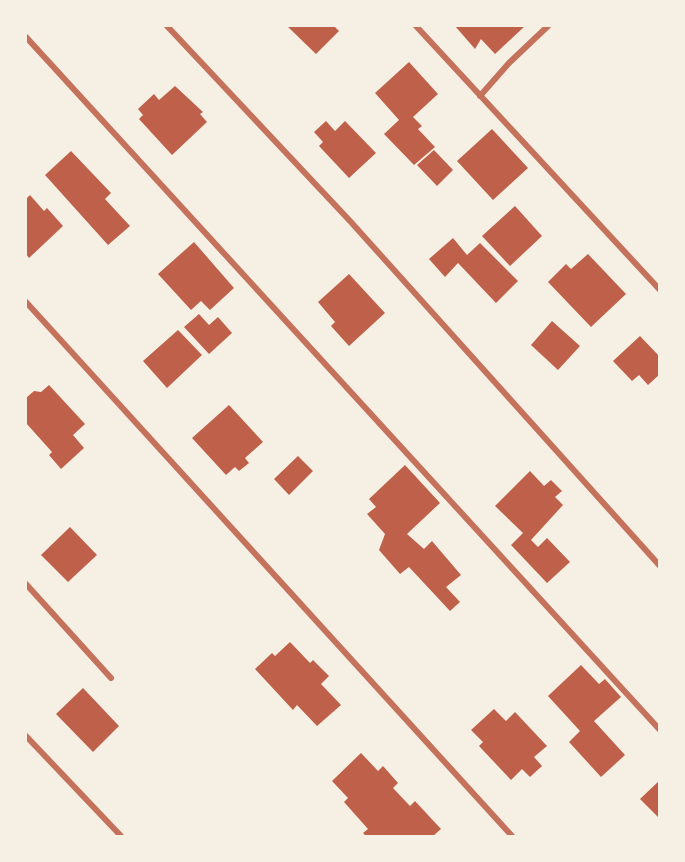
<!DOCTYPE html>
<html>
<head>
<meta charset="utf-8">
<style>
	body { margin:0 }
	#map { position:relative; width:685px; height:862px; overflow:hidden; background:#f6efe4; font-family:"Roboto Condensed",sans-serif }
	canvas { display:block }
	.frame { position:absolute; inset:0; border:27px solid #f6efe4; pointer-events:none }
</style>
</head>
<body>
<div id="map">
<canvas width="685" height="862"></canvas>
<div class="frame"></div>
</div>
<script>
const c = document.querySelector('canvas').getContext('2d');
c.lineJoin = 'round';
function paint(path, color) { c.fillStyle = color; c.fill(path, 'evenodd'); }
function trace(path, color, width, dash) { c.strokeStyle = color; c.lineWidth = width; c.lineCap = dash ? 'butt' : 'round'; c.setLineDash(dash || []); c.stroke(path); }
paint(new Path2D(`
	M 287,26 L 334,26 L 339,31 L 316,54 Z
	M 455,26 L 525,26 L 495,54 L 481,39 L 475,49 Z
	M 409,62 L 438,94 L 413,117 L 422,126 L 418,129 L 435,147 L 414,165 L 384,134 L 399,120 L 375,93 Z
	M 175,86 L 203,112 L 200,114 L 207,122 L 172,155 L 139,119 L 143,115 L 138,109 L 154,94 L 159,100 Z
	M 326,121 L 335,131 L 345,121 L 376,153 L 349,178 L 319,146 L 323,142 L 314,132 Z
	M 492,129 L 528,168 L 493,200 L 457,161 Z
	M 434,150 L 453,170 L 437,186 L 417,165 Z
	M 71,151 L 111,193 L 105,199 L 130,226 L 108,245 L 45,175 Z
	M 30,195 L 44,211 L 47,208 L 63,226 L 29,258 L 26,254 L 26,199 Z
	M 515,206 L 542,236 L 510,266 L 482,236 Z
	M 453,238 L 467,255 L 480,243 L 518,281 L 496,303 L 458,263 L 445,277 L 429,259 Z
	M 194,242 L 234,288 L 210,310 L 201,301 L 191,310 L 158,274 Z
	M 588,254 L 626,294 L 591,327 L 548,282 L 566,264 L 571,269 Z
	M 349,274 L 385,313 L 349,346 L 331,326 L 335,322 L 318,302 Z
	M 199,314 L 209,325 L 218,317 L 232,333 L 209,354 L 184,327 Z
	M 552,321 L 580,346 L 558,370 L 531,345 Z
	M 178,330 L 202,355 L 167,388 L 143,361 Z
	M 640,336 L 660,357 L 660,374 L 648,385 L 639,375 L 632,381 L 613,361 Z
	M 49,385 L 85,424 L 73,435 L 84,448 L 61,469 L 49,455 L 52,452 L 26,423 L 26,398 L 34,391 L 41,392 Z
	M 229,405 L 263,442 L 245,458 L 249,463 L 239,471 L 235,467 L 226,475 L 192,438 Z
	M 298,456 L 313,471 L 289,495 L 274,479 Z
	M 405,465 L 440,503 L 407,534 L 424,549 L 432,541 L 461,575 L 446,587 L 460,602 L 450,611 L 409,567 L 400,574 L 379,550 L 385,534 L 367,514 L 376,507 L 369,499 Z
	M 530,471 L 544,486 L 551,480 L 562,491 L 555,497 L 563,505 L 531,540 L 538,547 L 547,538 L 570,562 L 547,583 L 511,545 L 523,533 L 495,506 Z
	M 70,527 L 97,555 L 68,582 L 41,555 Z
	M 290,642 L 310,663 L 313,660 L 329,676 L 321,684 L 341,705 L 317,726 L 297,705 L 293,710 L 255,669 L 272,653 L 275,656 Z
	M 581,665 L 599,684 L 605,679 L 621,697 L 594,721 L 625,755 L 601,777 L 569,742 L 580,731 L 548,696 Z
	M 83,688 L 119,726 L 93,752 L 56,714 Z
	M 494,709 L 506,721 L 515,712 L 547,746 L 534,757 L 542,766 L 530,777 L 522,769 L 511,780 L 479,746 L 483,742 L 471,730 Z
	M 361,753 L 378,771 L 383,766 L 398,783 L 393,788 L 410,806 L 415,801 L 441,829 L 433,836 L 366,836 L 363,833 L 368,829 L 344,802 L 348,798 L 332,781 Z
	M 660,780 L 660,819 L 640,799 Z`), '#bf614a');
trace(new Path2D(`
	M 167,26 L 350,221 L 660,566
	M 416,26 L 660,290
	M 26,37 L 660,730
	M 480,96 L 509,63 L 548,26
	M 26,302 L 512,836
	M 26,584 L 111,678
	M 26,736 L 121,836`), '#c5725c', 6);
</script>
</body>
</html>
